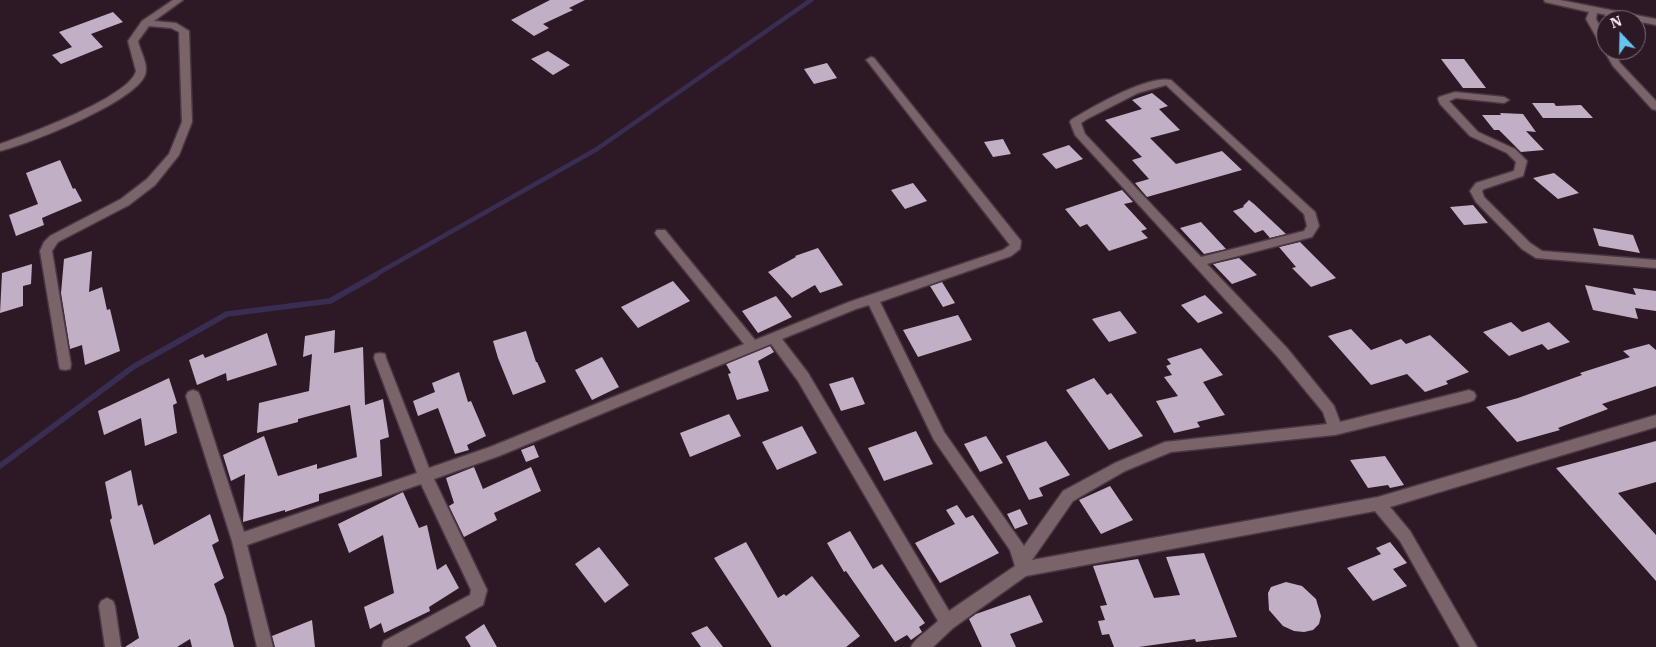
<!DOCTYPE html>
<html>
<head>
<meta charset="utf-8">
<style>
	body { margin:0 }
	#map { position:relative; width:1656px; height:647px; overflow:hidden; background:#2d1926; font-family:"IBM Plex Serif",serif }
	canvas { display:block }
	.north { position:absolute; left:1596px; top:10px; width:50px; height:50px; box-sizing:border-box; background:#2d1926; border:1px solid #806e7a; border-radius:50%; rotate:339deg; font-size:14px; font-weight:700; line-height:20px; text-align:center; color:#fdeef7 }
	.north::after { content:''; display:block; margin:auto; width:18px; height:22px; background:#66c4ef; clip-path:polygon(50% 0,100% 100%,50% 72%,0 100%) }
</style>
</head>
<body>
<div id="map">
<canvas width="1656" height="647"></canvas>
<div class="north">N</div>
</div>
<script>
const c = document.querySelector('canvas').getContext('2d');
c.lineJoin = 'round';
function trace(path, color, width, dash) { c.strokeStyle = color; c.lineWidth = width; c.lineCap = dash ? 'butt' : 'round'; c.setLineDash(dash || []); c.stroke(path); }
function paint(path, color) { c.fillStyle = color; c.fill(path, 'evenodd'); }
trace(new Path2D(`
	M 373,276 L 597,149 L 811,0`), '#392d52', 4.5);
trace(new Path2D(`
	M 0,466 L 133,367 L 227,314 L 330,301 L 376,275`), '#392d52', 5.5);
paint(new Path2D(`
	M 550,0 L 585,0 L 569,8 L 573,10 L 543,24 L 549,28 L 534,36 L 511,20 Z
	M 113,12 L 123,22 L 91,34 L 103,47 L 61,64 L 52,55 L 72,47 L 59,32 Z
	M 548,51 L 570,65 L 553,75 L 531,59 Z
	M 1441,59 L 1464,59 L 1486,88 L 1463,88 Z
	M 827,63 L 837,78 L 814,84 L 804,69 Z
	M 1152,93 L 1168,106 L 1159,109 L 1180,130 L 1150,138 L 1176,164 L 1222,151 L 1242,170 L 1147,197 L 1135,183 L 1149,179 L 1132,160 L 1142,157 L 1105,120 L 1142,109 L 1132,100 Z
	M 1532,103 L 1554,103 L 1556,106 L 1581,105 L 1593,118 L 1543,118 Z
	M 1500,113 L 1523,114 L 1536,132 L 1526,131 L 1544,150 L 1521,152 L 1499,130 L 1494,130 L 1482,115 L 1501,115 Z
	M 1003,139 L 1011,154 L 993,157 L 984,142 Z
	M 1069,145 L 1083,159 L 1056,169 L 1042,154 Z
	M 60,160 L 73,189 L 75,188 L 82,201 L 42,218 L 44,225 L 16,236 L 9,215 L 38,204 L 26,173 Z
	M 1554,173 L 1579,193 L 1558,199 L 1533,178 Z
	M 913,183 L 927,201 L 905,209 L 891,190 Z
	M 1122,190 L 1133,202 L 1124,204 L 1147,229 L 1141,231 L 1148,238 L 1109,251 L 1087,224 L 1080,227 L 1065,209 Z
	M 1249,200 L 1254,204 L 1286,234 L 1270,238 L 1263,230 L 1255,233 L 1233,211 L 1244,207 L 1243,206 Z
	M 1473,205 L 1488,223 L 1464,225 L 1450,207 Z
	M 1201,222 L 1226,249 L 1204,254 L 1180,228 Z
	M 1593,228 L 1633,235 L 1640,253 L 1599,246 Z
	M 1300,242 L 1336,278 L 1311,287 L 1292,268 L 1296,267 L 1279,247 Z
	M 818,248 L 843,285 L 820,293 L 815,285 L 792,298 L 768,272 L 796,257 L 795,256 Z
	M 92,251 L 89,292 L 102,287 L 107,310 L 110,309 L 120,351 L 85,365 L 82,345 L 70,349 L 61,293 L 64,259 Z
	M 1239,258 L 1257,275 L 1232,284 L 1213,264 Z
	M 32,264 L 31,284 L 23,286 L 23,306 L 0,313 L 2,273 Z
	M 673,281 L 690,301 L 638,328 L 621,307 Z
	M 942,282 L 955,303 L 943,307 L 930,286 Z
	M 1585,285 L 1636,295 L 1633,288 L 1656,291 L 1656,311 L 1635,308 L 1638,319 L 1593,310 Z
	M 1205,295 L 1223,313 L 1198,323 L 1181,305 Z
	M 776,296 L 792,317 L 758,333 L 742,311 Z
	M 1120,311 L 1137,333 L 1109,342 L 1092,319 Z
	M 958,315 L 972,340 L 918,357 L 903,330 Z
	M 1511,322 L 1522,332 L 1549,322 L 1570,342 L 1548,350 L 1542,344 L 1509,356 L 1483,332 Z
	M 1351,329 L 1371,350 L 1401,339 L 1406,344 L 1430,335 L 1469,372 L 1446,381 L 1448,384 L 1425,392 L 1407,374 L 1371,385 L 1328,336 Z
	M 335,330 L 334,353 L 363,347 L 365,405 L 383,399 L 389,437 L 380,440 L 382,476 L 319,494 L 319,501 L 285,512 L 285,510 L 243,522 L 245,474 L 231,481 L 223,455 L 264,436 L 278,476 L 317,464 L 317,469 L 357,457 L 350,405 L 298,419 L 298,422 L 257,433 L 259,403 L 309,391 L 312,354 L 303,357 L 305,336 Z
	M 526,331 L 536,362 L 537,362 L 546,382 L 513,395 L 498,358 L 493,341 Z
	M 267,333 L 277,365 L 227,381 L 226,373 L 197,385 L 189,360 L 203,354 L 205,358 Z
	M 1649,344 L 1656,350 L 1656,386 L 1602,404 L 1608,409 L 1558,428 L 1560,430 L 1517,442 L 1486,407 L 1518,398 L 1582,375 L 1580,373 L 1630,357 L 1623,351 Z
	M 770,346 L 774,352 L 758,361 L 769,391 L 737,400 L 728,374 L 731,373 L 726,364 Z
	M 1201,348 L 1223,375 L 1203,382 L 1225,415 L 1197,422 L 1200,427 L 1174,433 L 1156,401 L 1178,396 L 1164,377 L 1172,375 L 1166,366 L 1171,364 L 1167,359 Z
	M 602,357 L 619,387 L 592,400 L 575,370 Z
	M 459,372 L 468,402 L 471,401 L 486,436 L 467,445 L 469,450 L 455,454 L 438,408 L 418,416 L 413,401 L 435,392 L 432,383 Z
	M 853,377 L 865,404 L 841,411 L 829,384 Z
	M 169,378 L 177,403 L 173,405 L 177,433 L 145,446 L 141,418 L 104,435 L 98,411 Z
	M 1094,378 L 1107,395 L 1111,393 L 1143,436 L 1109,450 L 1066,390 Z
	M 729,414 L 741,436 L 690,457 L 680,433 Z
	M 802,426 L 817,453 L 777,470 L 762,442 Z
	M 916,431 L 933,464 L 884,481 L 868,448 Z
	M 986,436 L 1003,463 L 980,472 L 964,444 Z
	M 1046,441 L 1070,475 L 1039,488 L 1043,496 L 1029,500 L 1006,456 Z
	M 1656,441 L 1656,482 L 1618,493 L 1656,535 L 1656,581 L 1556,468 Z
	M 534,445 L 539,457 L 526,462 L 521,450 Z
	M 1385,456 L 1404,485 L 1390,488 L 1388,485 L 1368,488 L 1350,460 Z
	M 474,467 L 483,489 L 531,467 L 541,491 L 494,513 L 497,520 L 464,537 L 449,506 L 454,503 L 446,478 Z
	M 131,470 L 138,506 L 142,504 L 154,545 L 210,514 L 219,541 L 212,545 L 224,578 L 214,584 L 226,616 L 234,647 L 192,647 L 190,639 L 177,647 L 125,647 L 139,638 L 110,520 L 112,518 L 105,482 Z
	M 1110,486 L 1133,520 L 1101,534 L 1079,500 Z
	M 403,492 L 419,528 L 427,525 L 437,570 L 446,564 L 459,588 L 429,607 L 430,611 L 384,633 L 381,623 L 370,629 L 364,607 L 394,593 L 383,535 L 349,553 L 338,524 Z
	M 957,505 L 966,518 L 973,515 L 999,553 L 940,583 L 915,543 L 955,524 L 946,510 Z
	M 1020,509 L 1028,524 L 1015,529 L 1007,514 Z
	M 850,531 L 873,569 L 882,564 L 925,623 L 919,627 L 922,632 L 911,640 L 907,635 L 895,642 L 846,571 L 844,572 L 827,543 Z
	M 746,542 L 778,598 L 784,594 L 786,596 L 812,576 L 860,636 L 846,647 L 772,647 L 714,558 Z
	M 1390,542 L 1407,563 L 1393,569 L 1407,586 L 1373,601 L 1347,568 L 1381,554 L 1376,548 Z
	M 599,547 L 629,585 L 605,603 L 575,564 Z
	M 1204,553 L 1237,637 L 1196,642 L 1195,639 L 1139,647 L 1114,647 L 1109,634 L 1102,635 L 1098,621 L 1105,620 L 1100,606 L 1107,605 L 1093,566 L 1138,559 L 1154,598 L 1180,595 L 1166,557 Z
	M 1286,582 L 1302,586 L 1316,599 L 1321,616 L 1319,624 L 1313,630 L 1304,632 L 1294,631 L 1283,626 L 1269,610 L 1268,593 L 1271,587 Z
	M 1030,595 L 1043,622 L 1010,634 L 1016,647 L 982,647 L 969,619 L 976,614 Z
	M 312,620 L 315,647 L 275,647 L 272,636 Z
	M 484,624 L 497,647 L 471,647 L 465,637 Z
	M 707,626 L 723,647 L 701,647 L 691,633 Z`), '#c1afc6');
const street = new Path2D(`
	M 173,0 L 183,0 L 154,21 L 176,23 L 189,31 L 192,122 L 179,155 L 155,185 L 129,205 L 58,242 L 52,251 L 71,365 L 70,369 L 65,370 L 60,369 L 59,365 L 40,251 L 44,242 L 50,236 L 121,199 L 147,179 L 169,154 L 182,122 L 179,32 L 171,28 L 149,26 L 138,41 C 140,51 149,65 145,75 C 135,102 29,144 0,151 L 0,144 C 26,135 130,97 136,71 L 128,41 L 142,21 Z
	M 1544,0 L 1560,0 L 1656,19 L 1656,25 L 1597,13 L 1596,19 L 1606,38 L 1606,50 L 1613,50 L 1620,63 L 1656,101 L 1656,110 L 1652,109 L 1613,66 L 1586,19 L 1589,12 L 1545,2 Z
	M 871,57 L 874,58 L 1021,241 L 1020,249 L 1011,256 L 880,302 L 944,432 L 1024,546 L 1063,491 L 1115,463 L 1165,442 L 1327,424 L 1323,412 L 1277,356 L 1075,135 L 1070,122 L 1071,120 C 1092,107 1147,75 1171,80 L 1315,212 L 1319,226 L 1312,237 L 1207,264 L 1287,348 L 1334,406 L 1340,422 L 1469,390 L 1474,392 L 1476,396 L 1474,400 L 1469,402 L 1335,435 L 1171,452 L 1125,471 L 1073,501 L 1032,560 L 1378,497 L 1656,415 L 1656,427 L 1390,507 L 1410,531 L 1477,647 L 1460,647 L 1400,541 L 1375,511 L 1026,576 L 953,628 L 933,647 L 911,647 C 914,639 930,629 938,621 L 798,381 L 771,344 L 499,456 L 434,479 L 487,590 L 483,605 L 406,647 L 382,647 L 384,641 L 470,595 L 471,590 L 421,484 L 247,545 L 273,647 L 257,647 L 232,541 L 186,396 L 188,392 L 193,390 L 198,392 L 200,396 L 244,532 L 417,473 L 374,358 L 375,354 L 380,353 L 385,354 L 386,358 L 429,468 L 490,447 L 744,344 L 657,236 L 655,233 L 657,230 L 665,230 L 755,340 L 849,302 L 1003,250 L 1010,245 L 868,62 L 866,60 ZM 1166,85 L 1304,214 L 1307,226 L 1304,231 L 1201,257 L 1085,134 L 1081,123 L 1087,119 L 1138,93 ZM 869,305 L 934,440 L 1010,550 L 1015,566 L 949,611 L 808,373 L 782,339 L 856,309 Z
	M 1455,92 L 1504,97 L 1509,100 L 1504,103 L 1456,98 L 1449,101 L 1478,132 L 1515,149 L 1527,161 L 1523,176 L 1484,189 L 1482,191 L 1484,197 L 1530,243 L 1542,251 L 1656,260 L 1656,268 L 1536,258 L 1522,249 L 1476,202 L 1470,191 L 1476,183 L 1514,171 L 1516,162 L 1507,153 L 1470,136 L 1440,104 L 1438,99 L 1439,97 Z
	M 107,598 L 113,601 L 115,606 L 121,647 L 105,647 L 99,606 L 101,601 Z`);
trace(street, '#4a3743', 3);
paint(street, '#7a6469');
</script>
</body>
</html>
